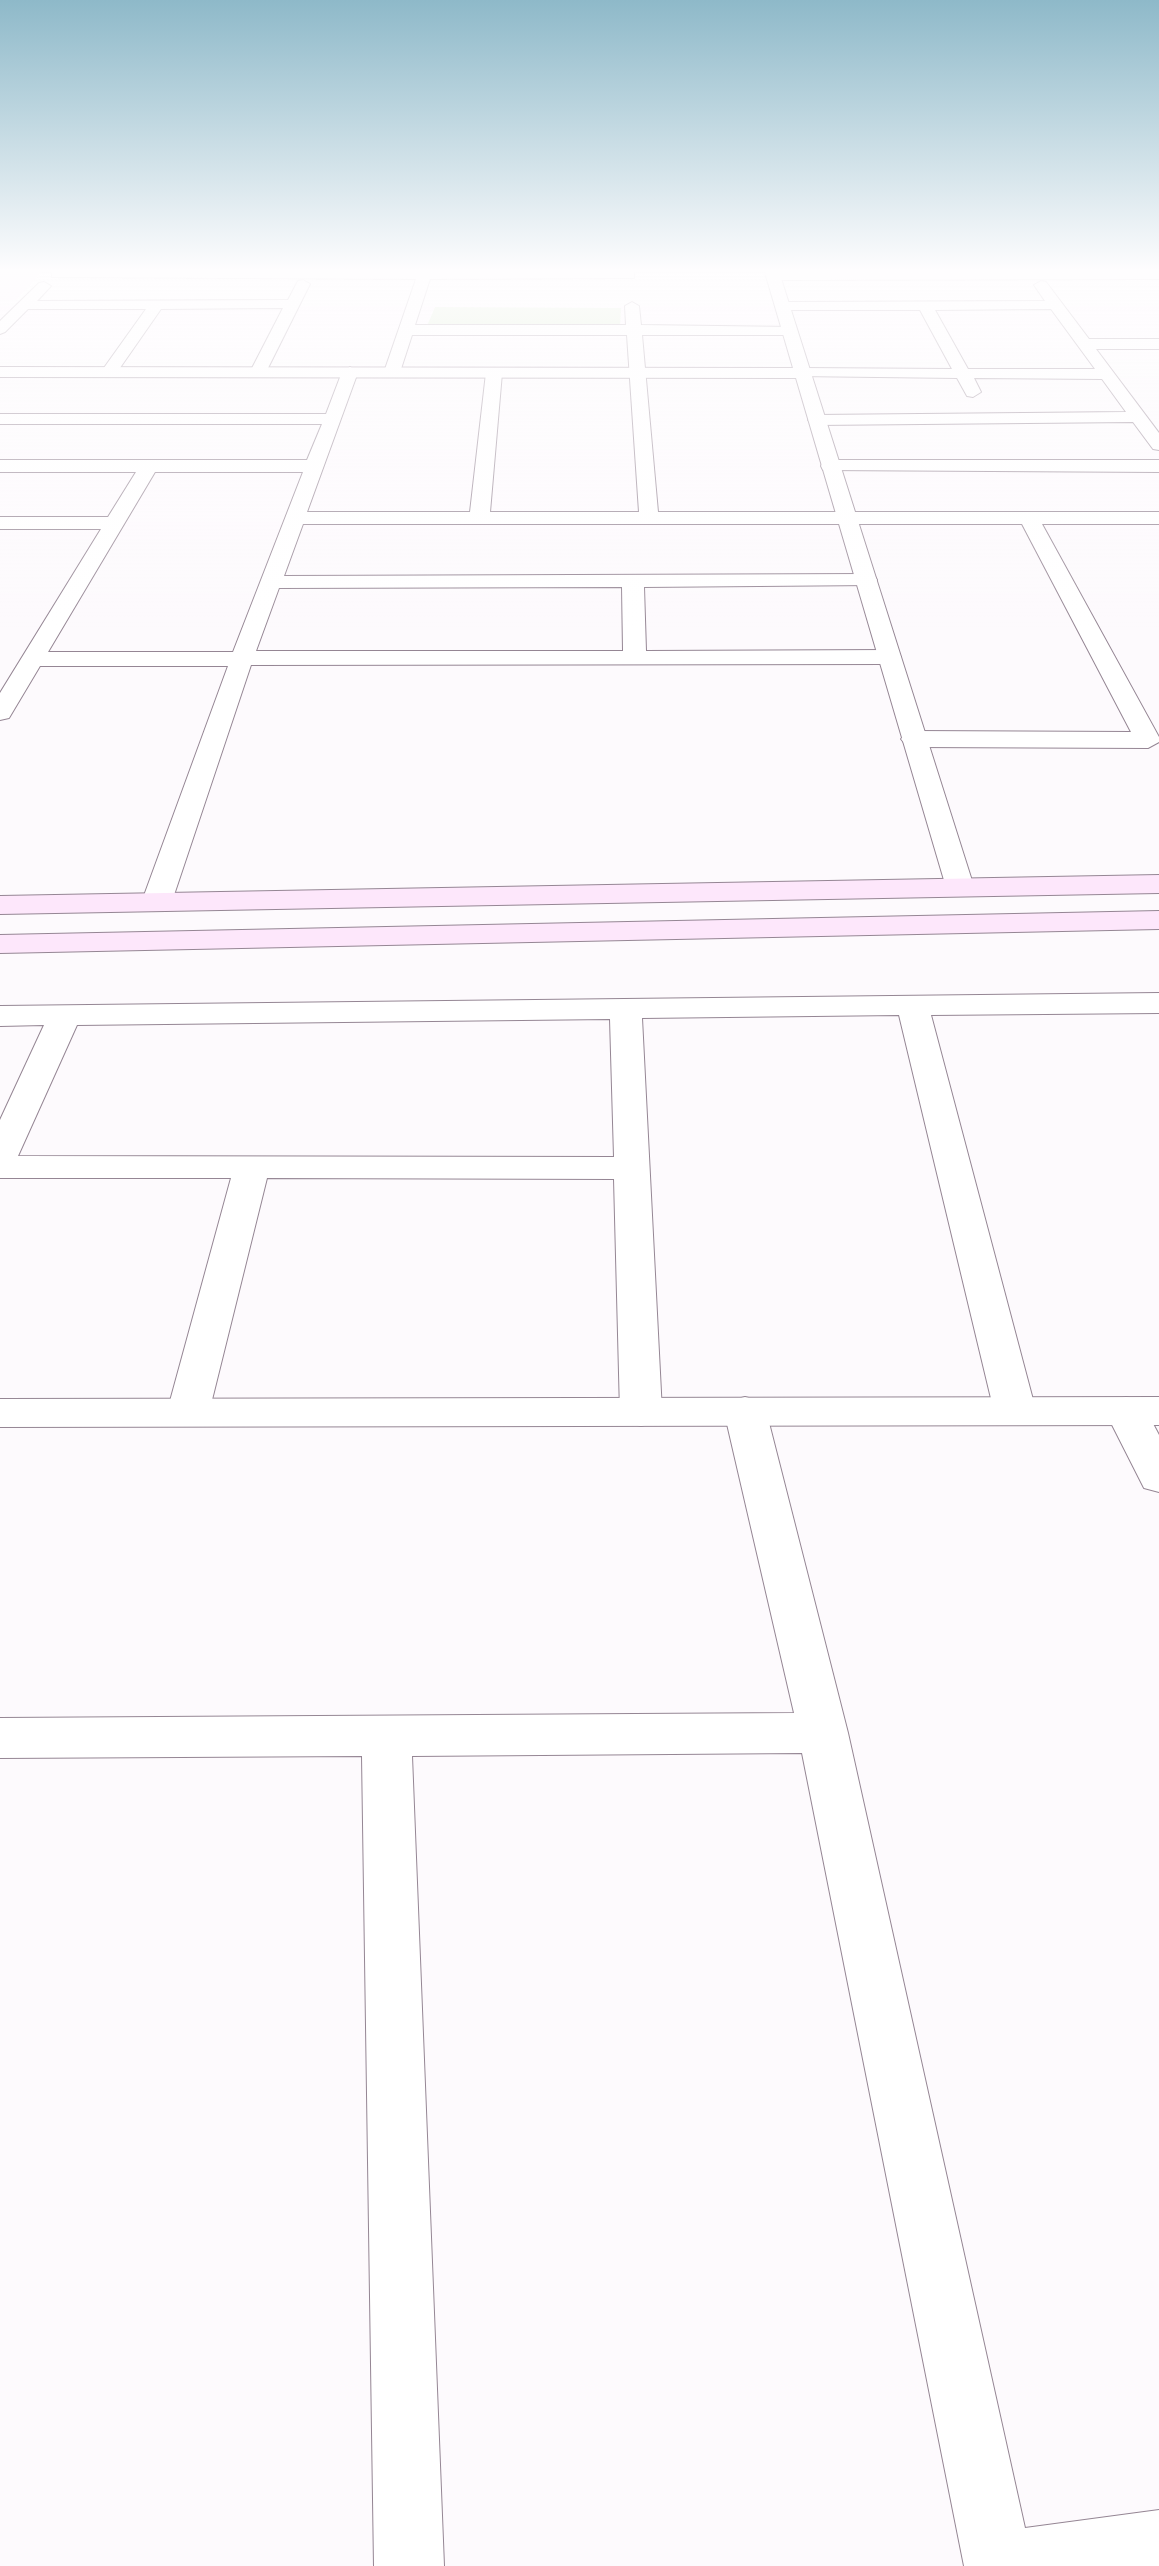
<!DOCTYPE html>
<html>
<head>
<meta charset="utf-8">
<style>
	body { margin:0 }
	canvas { display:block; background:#fdfafd }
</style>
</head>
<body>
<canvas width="1159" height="2566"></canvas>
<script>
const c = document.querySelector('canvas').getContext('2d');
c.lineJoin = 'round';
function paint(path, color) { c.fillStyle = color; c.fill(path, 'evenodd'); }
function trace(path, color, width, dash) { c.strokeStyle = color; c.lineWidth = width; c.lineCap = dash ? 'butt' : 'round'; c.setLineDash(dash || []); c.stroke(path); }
paint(new Path2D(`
	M 0,269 L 45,269 L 16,300 L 0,300 Z`), '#feecfd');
paint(new Path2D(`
	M 435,307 L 621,308 L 620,327 L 427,326 Z`), '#d4eac6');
const minor = new Path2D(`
	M 57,270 L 629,271 L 634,272 L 634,278 L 430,279 L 415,325 L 626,325 L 625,306 L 632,302 L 639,306 L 641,325 L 794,327 L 797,330 L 789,335 L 642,335 L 658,512 L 1159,512 L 1159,524 L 1042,524 L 1159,737 L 1159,742 L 1148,748 L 914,747 L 905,744 L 901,739 L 905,734 L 914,731 L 1131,732 L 1022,524 L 303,524 L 284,576 L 866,574 L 874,575 L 877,580 L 874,585 L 644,587 L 646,651 L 889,650 L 897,652 L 901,657 L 897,662 L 889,664 L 251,665 L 172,901 L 167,907 L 157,910 L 147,907 L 142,901 L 228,666 L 40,666 L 9,718 L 0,720 L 0,693 L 101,529 L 0,529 L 0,517 L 108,517 L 136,472 L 0,472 L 0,460 L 307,460 L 322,424 L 0,424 L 0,414 L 326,414 L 342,372 L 350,367 L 358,372 L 307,512 L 470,512 L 486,373 L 494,368 L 502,373 L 490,512 L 639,512 L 627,335 L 412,335 L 400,372 L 392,377 L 384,372 L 416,279 L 52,277 L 52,271 ZM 155,472 L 303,472 L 233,652 L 48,652 ZM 622,587 L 623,651 L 256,651 L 279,588 Z
	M 1159,271 L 1159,279 L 773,280 L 766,276 L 773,272 Z
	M 303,280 L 310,284 L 266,372 L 258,377 L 250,372 L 283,308 L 161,309 L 115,375 L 109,377 L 101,372 L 146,309 L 28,309 L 5,332 L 0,334 L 0,321 L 39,283 L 44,282 L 51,286 L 37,301 L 288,300 L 298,281 Z
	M 1041,281 L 1046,282 L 1089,339 L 1159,339 L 1159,349 L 1096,349 L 1159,433 L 1159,450 L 1153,449 L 1133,422 L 817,425 L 808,420 L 817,415 L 1126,412 L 1102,379 L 974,378 L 981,392 L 973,397 L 967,396 L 957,378 L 796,376 L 794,373 L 802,368 L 952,369 L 920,310 L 782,310 L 775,306 L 782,302 L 1045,301 L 1034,285 ZM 1051,309 L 1095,369 L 968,369 L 935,310 Z
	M 830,460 L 1159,460 L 1159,472 L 823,470 L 821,466 L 823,462 Z
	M 1159,993 L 1159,1013 L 931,1015 L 1036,1411 L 1030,1421 L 1015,1425 L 1000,1421 L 994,1411 L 899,1015 L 642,1018 L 662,1412 L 656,1422 L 641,1426 L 626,1422 L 620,1412 L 614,1179 L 267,1178 L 209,1412 L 203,1422 L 188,1426 L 173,1422 L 167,1412 L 231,1178 L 0,1178 L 0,1120 L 44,1025 L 0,1026 L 0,1006 ZM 610,1019 L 614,1157 L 18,1156 L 77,1025 Z
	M 745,1397 L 760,1401 L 766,1411 L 848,1733 L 1025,2528 L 1159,2510 L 1159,2566 L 964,2566 L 802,1753 L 412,1756 L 444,2566 L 374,2566 L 362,1756 L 0,1758 L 0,1718 L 794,1713 L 724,1411 L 730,1401 Z
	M 1126,1397 L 1141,1401 L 1159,1435 L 1159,1492 L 1144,1488 L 1105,1411 L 1111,1401 Z`);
const tertiary = new Path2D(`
	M 764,269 L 778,269 L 974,887 L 970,893 L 960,896 L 950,893 L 946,887 L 796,378 L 0,377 L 0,367 L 793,368 Z
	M 1159,1397 L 1159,1425 L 0,1427 L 0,1399 Z`);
const secondary = new Path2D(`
	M 1159,875 L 1159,893 L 0,914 L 0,896 Z
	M 1159,911 L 1159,929 L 0,953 L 0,935 Z`);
trace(minor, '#958694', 2);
trace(tertiary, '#958694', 2);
trace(secondary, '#958694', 2);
paint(minor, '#fff');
paint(tertiary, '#fff');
paint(secondary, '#fde7fb');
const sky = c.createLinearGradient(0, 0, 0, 629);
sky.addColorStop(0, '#8eb9c9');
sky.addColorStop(0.43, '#fefdfe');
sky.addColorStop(1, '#fefdfe00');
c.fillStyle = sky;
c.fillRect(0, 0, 1159, 629);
</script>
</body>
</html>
